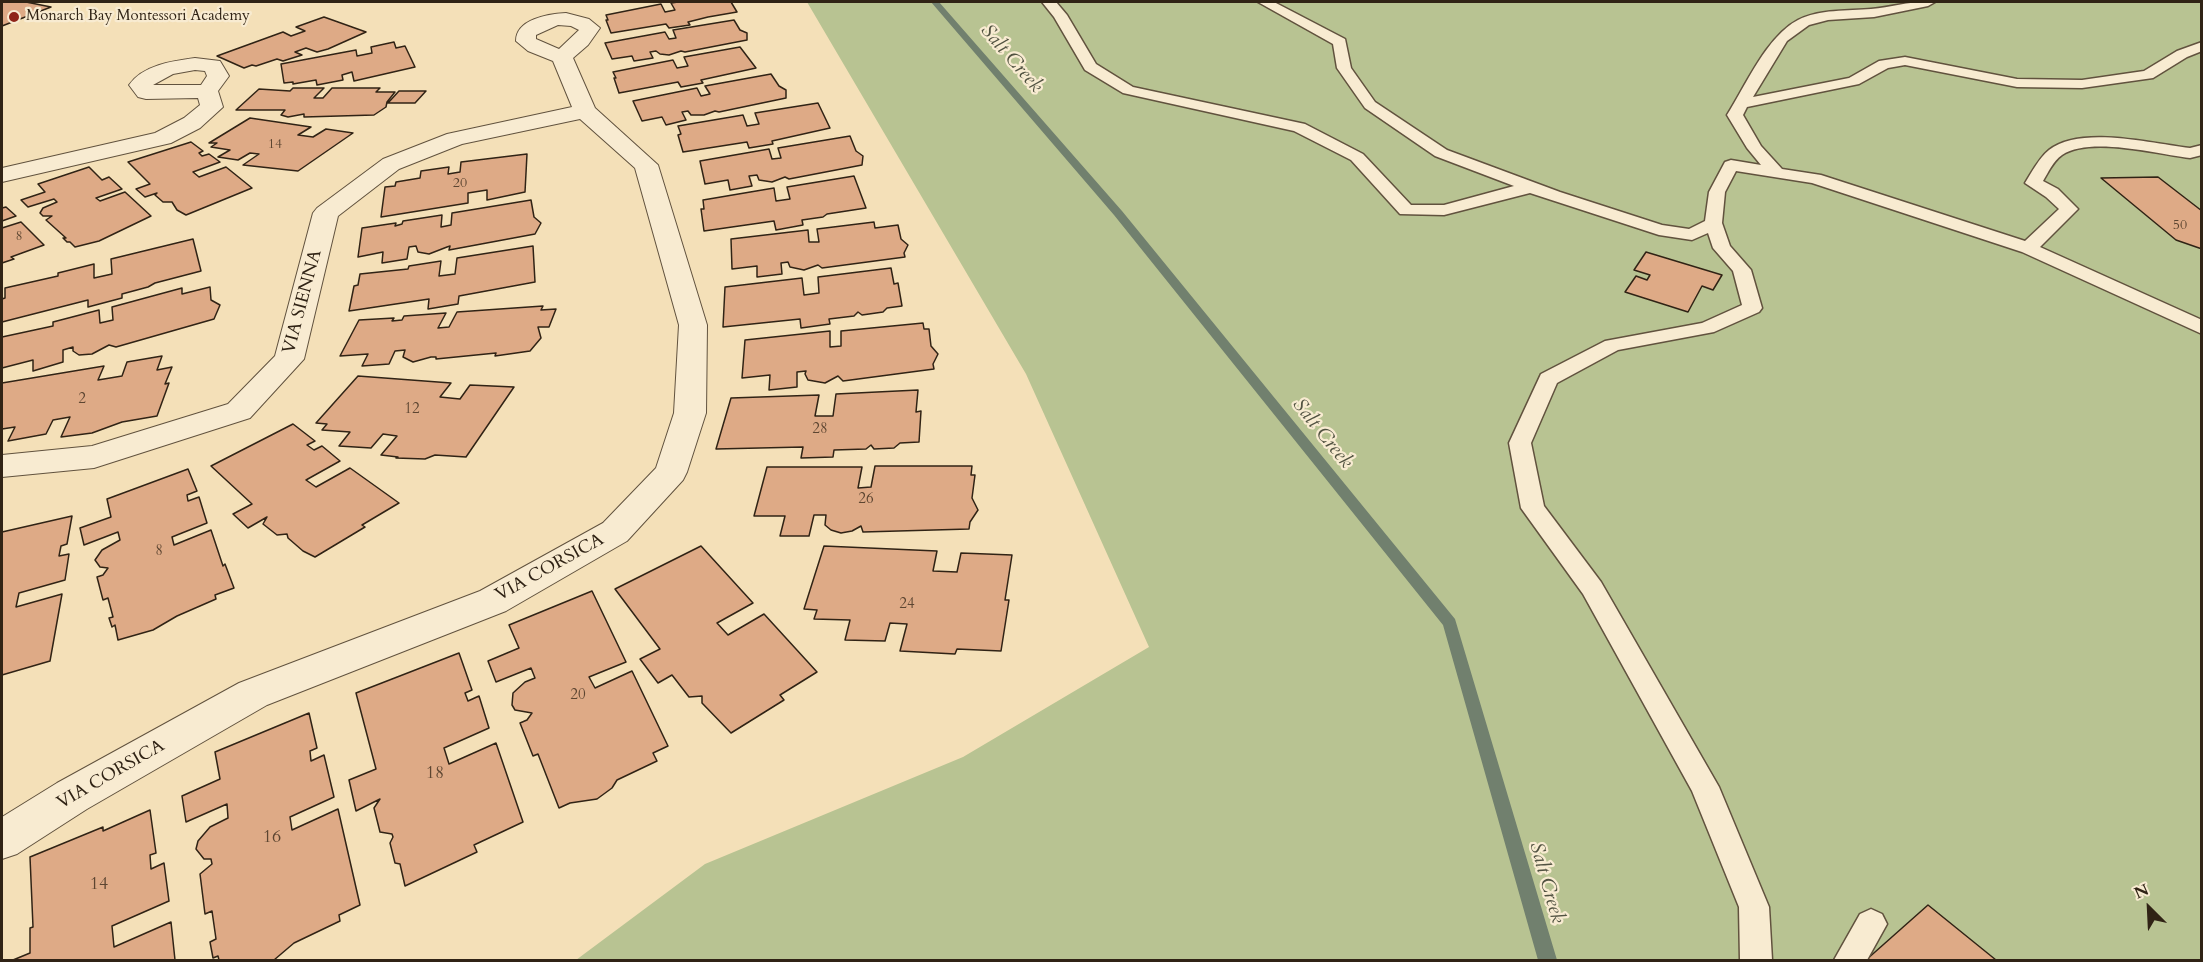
<!DOCTYPE html>
<html>
<head>
<meta charset="utf-8">
<style>
	body { margin:0 }
	#map { position:relative; width:2203px; height:962px; overflow:hidden; background:#f4e0b8; font-family:Cardo,serif }
	canvas { display:block }
	.frame { position:absolute; inset:0; border:3px solid #302315; pointer-events:none }
	.north { position:absolute; left:2119px; top:878px; width:60px; height:60px; -webkit-text-stroke:4px #f8ebd1; paint-order:stroke; rotate:336deg; font-size:16px; font-weight:700; line-height:24px; text-align:center; color:#302315 }
	.north::after { content:''; display:block; margin:auto; width:21px; height:27px; background:#302315; clip-path:polygon(50% 0,100% 100%,50% 72%,0 100%) }
</style>
</head>
<body>
<div id="map">
<canvas width="2203" height="962"></canvas>
<div class="frame"></div>
<div class="north">N</div>
</div>
<script>
const c = document.querySelector('canvas').getContext('2d');
c.lineJoin = 'round';
function paint(path, color) { c.fillStyle = color; c.fill(path, 'evenodd'); }
function trace(path, color, width, dash) { c.strokeStyle = color; c.lineWidth = width; c.lineCap = dash ? 'butt' : 'round'; c.setLineDash(dash || []); c.stroke(path); }
function label(font, color, halo, rows, align = 'center') {
  c.font = font + ' Cardo,serif'; c.lineWidth = 4.5; c.setLineDash([]); c.textBaseline = 'middle'; c.strokeStyle = halo; c.fillStyle = color; for (const [text, x, y, turn = 0] of rows) {
    c.save(); c.translate(x, y); c.rotate((+turn || 0) * Math.PI / 180); c.textAlign = isNaN(turn) ? turn : align; if (halo) c.strokeText(text, 0, 0); c.fillText(text, 0, 0); c.restore();
  }
}
paint(new Path2D(`
	M 807,2 L 2201,2 L 2201,960 L 576,960 L 705,864 L 963,757 L 1149,647 L 1026,374 Z`), '#b8c392');
paint(new Path2D(`
	M 931,2 L 939,2 L 1122,211 L 1455,619 L 1557,960 L 1538,960 L 1443,625 L 1114,215 Z`), '#71806e');
const building = new Path2D(`
	M 2,2 L 26,2 L 51,7 L 2,26 Z
	M 678,2 L 731,2 L 737,12 L 708,17 L 688,22 L 690,25 L 669,28 L 666,24 L 611,33 L 606,20 L 608,20 L 606,15 L 661,4 L 665,12 L 675,10 L 671,3 Z
	M 324,17 L 366,32 L 328,49 L 317,52 L 306,48 L 295,52 L 302,55 L 283,61 L 277,59 L 256,66 L 252,65 L 244,68 L 217,56 L 283,32 L 291,36 L 305,31 L 296,27 Z
	M 734,20 L 740,30 L 747,33 L 747,40 L 685,52 L 681,51 L 669,55 L 660,54 L 656,51 L 650,52 L 653,58 L 634,61 L 632,56 L 612,59 L 605,43 L 665,32 L 669,39 L 676,38 L 673,30 Z
	M 394,42 L 396,48 L 405,46 L 415,67 L 354,81 L 352,72 L 342,75 L 343,80 L 317,85 L 316,80 L 293,84 L 293,82 L 284,83 L 281,64 L 356,50 L 357,56 L 372,53 L 371,47 Z
	M 740,47 L 756,68 L 701,80 L 703,83 L 681,87 L 678,82 L 619,93 L 614,78 L 616,78 L 613,72 L 673,60 L 677,68 L 688,66 L 684,57 Z
	M 771,74 L 779,86 L 786,90 L 786,98 L 719,112 L 715,111 L 704,115 L 691,115 L 688,111 L 682,112 L 686,120 L 666,125 L 662,117 L 642,121 L 633,101 L 697,88 L 701,96 L 710,94 L 705,86 Z
	M 293,88 L 324,88 L 314,98 L 323,98 L 332,88 L 380,88 L 376,92 L 395,92 L 387,102 L 386,107 L 374,115 L 304,117 L 304,114 L 288,117 L 281,115 L 285,110 L 236,110 L 259,89 L 290,91 Z
	M 399,91 L 426,91 L 415,103 L 388,103 Z
	M 818,103 L 830,128 L 772,141 L 773,144 L 749,148 L 747,142 L 683,152 L 678,135 L 681,134 L 678,126 L 743,115 L 747,126 L 759,124 L 755,113 Z
	M 250,118 L 311,127 L 298,135 L 313,137 L 326,129 L 353,133 L 298,171 L 243,165 L 259,154 L 250,153 L 238,160 L 218,157 L 230,150 L 211,147 L 217,143 L 209,143 Z
	M 850,136 L 856,151 L 863,156 L 862,165 L 789,179 L 785,177 L 772,182 L 759,180 L 757,175 L 749,176 L 752,186 L 730,190 L 728,180 L 705,184 L 700,161 L 769,149 L 772,159 L 781,158 L 778,148 Z
	M 191,142 L 203,151 L 199,153 L 202,156 L 209,154 L 220,162 L 193,172 L 199,177 L 226,167 L 252,188 L 186,215 L 177,210 L 172,202 L 163,202 L 155,195 L 157,193 L 145,197 L 136,189 L 150,184 L 128,162 Z
	M 527,154 L 525,192 L 487,200 L 487,190 L 468,193 L 468,203 L 381,217 L 385,187 L 395,186 L 396,182 L 420,178 L 421,171 L 449,167 L 448,174 L 460,172 L 461,162 Z
	M 89,167 L 102,180 L 109,177 L 122,189 L 96,198 L 100,201 L 125,192 L 151,216 L 99,241 L 75,247 L 70,242 L 67,242 L 63,238 L 66,238 L 46,220 L 52,216 L 43,216 L 40,213 L 43,208 L 57,202 L 54,199 L 28,207 L 21,200 L 45,192 L 38,184 Z
	M 854,176 L 866,208 L 827,214 L 823,217 L 802,220 L 803,225 L 776,230 L 774,221 L 704,231 L 701,209 L 704,209 L 703,200 L 774,188 L 776,201 L 790,199 L 787,187 Z
	M 2158,177 L 2202,211 L 2202,249 L 2176,240 L 2101,178 Z
	M 531,200 L 534,217 L 541,223 L 535,234 L 449,250 L 450,246 L 447,247 L 429,254 L 418,252 L 416,246 L 409,247 L 407,259 L 382,263 L 383,252 L 358,257 L 362,228 L 396,223 L 395,226 L 402,224 L 403,221 L 442,215 L 441,227 L 451,225 L 452,213 Z
	M 6,207 L 16,216 L 2,221 L 2,208 Z
	M 21,222 L 44,245 L 11,257 L 14,259 L 2,263 L 2,228 Z
	M 874,222 L 875,228 L 898,225 L 901,239 L 908,245 L 904,253 L 905,257 L 822,268 L 818,265 L 804,270 L 790,267 L 788,262 L 781,263 L 782,274 L 757,277 L 757,266 L 732,269 L 731,239 L 808,230 L 809,242 L 819,242 L 817,229 Z
	M 193,239 L 201,271 L 155,283 L 148,287 L 122,294 L 122,298 L 88,307 L 88,300 L 2,322 L 2,299 L 5,298 L 5,288 L 58,276 L 58,273 L 94,264 L 94,278 L 112,274 L 111,259 Z
	M 533,246 L 535,282 L 459,296 L 458,304 L 428,309 L 429,299 L 349,311 L 354,286 L 358,285 L 360,274 L 408,269 L 409,266 L 441,261 L 439,276 L 455,274 L 457,258 Z
	M 1646,252 L 1722,275 L 1713,290 L 1702,286 L 1688,312 L 1625,292 L 1636,276 L 1647,280 L 1650,275 L 1634,270 Z
	M 891,268 L 894,284 L 898,283 L 902,306 L 887,308 L 883,312 L 862,315 L 858,312 L 854,316 L 829,319 L 830,324 L 801,328 L 800,319 L 723,327 L 725,287 L 802,278 L 804,295 L 819,293 L 818,277 Z
	M 210,287 L 211,300 L 220,305 L 214,319 L 116,347 L 109,345 L 92,354 L 79,355 L 73,351 L 73,347 L 63,350 L 63,362 L 33,371 L 33,360 L 2,368 L 2,337 L 53,326 L 53,322 L 99,310 L 100,323 L 113,320 L 112,307 L 182,288 L 182,294 Z
	M 543,306 L 541,310 L 556,309 L 549,327 L 538,327 L 541,338 L 530,351 L 495,356 L 496,353 L 436,359 L 436,357 L 431,357 L 413,362 L 403,357 L 405,350 L 395,351 L 389,364 L 362,366 L 368,354 L 340,356 L 359,320 L 394,318 L 392,321 L 402,320 L 404,316 L 446,313 L 438,328 L 449,327 L 457,312 Z
	M 923,323 L 924,329 L 929,329 L 931,346 L 938,354 L 933,364 L 934,369 L 843,381 L 838,376 L 825,383 L 808,380 L 805,374 L 806,371 L 797,372 L 797,387 L 769,390 L 770,375 L 742,378 L 745,340 L 830,331 L 830,347 L 841,346 L 841,331 Z
	M 162,356 L 157,370 L 172,367 L 165,384 L 169,383 L 157,416 L 122,422 L 92,433 L 61,437 L 70,417 L 53,420 L 46,434 L 8,441 L 15,427 L 2,429 L 2,383 L 104,366 L 98,380 L 122,376 L 127,362 Z
	M 358,376 L 451,383 L 440,397 L 460,399 L 470,385 L 514,387 L 466,457 L 435,455 L 425,459 L 396,458 L 398,457 L 381,455 L 397,436 L 383,434 L 371,448 L 339,446 L 350,432 L 322,430 L 327,424 L 316,423 Z
	M 918,390 L 916,412 L 921,411 L 919,442 L 900,443 L 894,448 L 874,449 L 871,445 L 866,449 L 834,450 L 833,457 L 801,458 L 803,447 L 716,449 L 731,398 L 819,395 L 815,416 L 833,416 L 836,394 Z
	M 293,424 L 315,441 L 307,445 L 314,450 L 322,446 L 340,461 L 306,480 L 316,487 L 350,468 L 399,503 L 362,525 L 365,527 L 315,557 L 303,551 L 288,538 L 287,534 L 277,535 L 263,524 L 267,517 L 248,528 L 233,514 L 252,504 L 211,466 Z
	M 875,466 L 972,466 L 971,475 L 975,475 L 972,498 L 978,510 L 970,522 L 969,529 L 863,532 L 861,526 L 852,531 L 841,533 L 831,530 L 825,525 L 826,515 L 814,515 L 809,536 L 780,536 L 785,516 L 754,516 L 767,467 L 862,467 L 858,488 L 871,487 Z
	M 188,469 L 197,491 L 187,495 L 188,501 L 199,497 L 207,523 L 172,537 L 174,545 L 211,530 L 223,566 L 225,564 L 234,588 L 215,595 L 216,599 L 177,616 L 153,630 L 118,640 L 115,625 L 112,627 L 109,618 L 113,617 L 108,598 L 103,600 L 97,577 L 103,575 L 108,568 L 100,567 L 95,560 L 102,550 L 120,540 L 118,532 L 84,545 L 80,528 L 111,517 L 107,499 Z
	M 72,516 L 67,544 L 61,546 L 59,556 L 69,554 L 65,580 L 19,593 L 16,607 L 62,594 L 50,661 L 2,675 L 2,532 Z
	M 701,546 L 753,603 L 717,623 L 728,635 L 764,614 L 817,672 L 780,695 L 784,700 L 731,733 L 702,703 L 702,696 L 689,697 L 672,675 L 658,683 L 640,659 L 660,649 L 615,589 Z
	M 824,546 L 937,551 L 933,571 L 957,572 L 961,553 L 1012,555 L 1005,600 L 1009,600 L 1001,651 L 957,649 L 955,654 L 900,651 L 907,624 L 890,623 L 885,641 L 845,640 L 850,620 L 814,619 L 817,610 L 804,609 Z
	M 592,591 L 626,662 L 589,677 L 595,688 L 632,671 L 668,746 L 653,753 L 657,761 L 617,780 L 612,788 L 597,799 L 570,803 L 559,808 L 538,754 L 533,756 L 520,723 L 527,720 L 532,713 L 515,710 L 512,705 L 513,693 L 525,682 L 535,678 L 531,668 L 496,682 L 488,661 L 519,648 L 509,625 Z
	M 459,653 L 472,690 L 465,693 L 468,701 L 479,696 L 489,728 L 444,748 L 449,764 L 496,743 L 523,822 L 474,845 L 477,852 L 405,886 L 400,864 L 395,863 L 390,843 L 393,837 L 392,834 L 380,832 L 374,808 L 380,799 L 356,811 L 349,780 L 376,769 L 356,693 Z
	M 309,713 L 317,748 L 310,751 L 311,761 L 324,755 L 334,797 L 290,817 L 292,830 L 338,809 L 360,905 L 339,915 L 340,921 L 294,943 L 274,960 L 219,960 L 218,956 L 213,958 L 210,942 L 216,939 L 212,911 L 205,914 L 200,874 L 212,864 L 211,859 L 204,859 L 196,849 L 198,841 L 210,827 L 228,818 L 227,804 L 186,822 L 182,796 L 220,779 L 215,752 Z
	M 150,810 L 156,853 L 150,855 L 151,869 L 164,863 L 169,901 L 112,926 L 114,947 L 171,922 L 175,960 L 13,960 L 30,953 L 30,928 L 33,927 L 30,857 L 103,827 L 103,831 Z
	M 1928,905 L 1996,960 L 1866,960 Z`);
paint(building, '#deaa86');
trace(building, '#302315', 1.5);
const service = new Path2D(`
	M 1042,2 L 1056,2 L 1067,15 L 1096,64 L 1133,87 L 1305,124 L 1363,154 L 1411,205 L 1444,205 L 1514,186 L 1435,156 L 1365,108 L 1337,68 L 1333,44 L 1258,2 L 1274,2 L 1345,39 L 1351,68 L 1375,102 L 1447,150 L 1560,192 L 1662,225 L 1689,229 L 1705,221 L 1709,192 L 1725,162 L 1731,160 L 1761,165 L 1747,148 L 1727,115 C 1746,85 1767,36 1798,20 C 1819,9 1848,11 1871,9 C 1893,7 1913,0 1935,2 L 1928,6 L 1874,17 L 1828,20 L 1809,25 L 1787,41 L 1753,97 L 1849,78 L 1879,61 L 1905,57 L 2017,79 L 2082,80 L 2144,71 L 2177,51 L 2202,42 L 2202,51 L 2187,57 L 2153,78 L 2082,88 L 2017,87 L 1905,65 L 1888,68 L 1859,84 L 1747,107 L 1743,115 L 1761,146 L 1782,169 L 1821,175 L 2025,241 L 2059,209 L 2046,197 L 2025,183 C 2032,172 2039,158 2049,150 C 2081,125 2153,144 2190,148 L 2202,145 L 2202,155 L 2190,158 C 2157,154 2090,136 2062,155 C 2053,161 2048,173 2043,181 L 2058,189 L 2078,209 L 2040,247 L 2202,320 L 2202,334 L 2022,252 L 1812,183 L 1736,171 L 1725,192 L 1722,223 L 1730,246 L 1751,270 L 1762,308 L 1759,312 L 1714,332 L 1618,350 L 1557,383 L 1531,443 L 1544,506 L 1601,582 L 1719,787 L 1769,907 L 1772,960 L 1740,960 L 1739,907 L 1692,791 L 1583,594 L 1521,508 L 1509,443 L 1541,374 L 1605,341 L 1702,323 L 1742,305 L 1733,271 L 1713,248 L 1708,233 L 1692,240 L 1659,235 L 1530,193 L 1444,215 L 1400,214 L 1351,160 L 1294,131 L 1123,93 L 1085,70 L 1054,17 Z
	M 1871,909 L 1882,914 L 1887,924 L 1867,960 L 1834,960 L 1860,914 Z`);
const minor = new Path2D(`
	M 566,13 L 589,19 L 600,28 L 588,45 L 573,58 L 595,108 L 658,165 L 707,325 L 706,413 L 687,472 L 683,480 L 627,541 L 506,611 L 267,705 L 87,809 L 17,854 L 2,859 L 2,817 L 57,783 L 239,683 L 480,591 L 603,523 L 656,468 L 674,413 L 679,325 L 635,168 L 580,119 L 462,144 L 399,169 L 338,216 L 304,359 L 250,418 L 94,468 L 2,477 L 2,455 L 92,446 L 228,404 L 275,356 L 313,213 L 317,208 L 383,159 L 447,134 L 572,107 L 553,61 L 528,51 L 516,41 C 516,19 548,14 566,13 ZM 558,25 L 571,26 L 579,30 L 559,49 L 536,39 L 536,35 Z
	M 195,58 L 220,61 L 229,76 L 218,91 L 223,107 L 200,128 L 171,143 L 2,182 L 2,168 L 155,133 L 184,118 L 200,105 L 198,98 L 146,99 L 138,97 L 129,85 C 143,65 172,61 195,58 ZM 195,70 L 205,71 L 207,76 L 201,85 L 153,85 L 173,74 Z`);
trace(service, '#61523e', 3);
trace(minor, '#61523e', 2);
paint(service, '#f8ebd1');
paint(minor, '#f8ebd1');
for (const [x, y, r, color] of [
	[14,17,6,"#8f2418"]
]) { const dot = new Path2D(); dot.arc(x, y, r, 0, 2 * Math.PI); c.fillStyle = color; c.fill(dot); trace(dot, '#f8ebd1', 2); }
label('14px', '#5c4531', null, [
	["14",275,145],
	["20",460,184],
	["50",2180,226],
	["8",19,237]
]);
label('15px', '#302315', '#f8ebd1', [
	["Monarch Bay Montessori Academy",26,17]
], 'left');
label('15px', '#5c4531', null, [
	["2",82,400],
	["12",412,410],
	["28",820,430],
	["26",866,500],
	["8",159,552],
	["24",907,605],
	["20",578,696]
]);
label('18px', '#302315', '#f8ebd1', [
	["VIA SIENNA",303,302,-75],
	["VIA CORSICA",550,568,-29],
	["VIA CORSICA",111,775,-30]
]);
label('18px', '#5c4531', null, [
	["18",435,774],
	["16",272,838],
	["14",99,885]
]);
label('italic 20px', '#515241', '#f8ebd1', [
	["Salt Creek",1011,59,49],
	["Salt Creek",1322,434,51],
	["Salt Creek",1546,883,74]
]);
</script>
</body>
</html>
